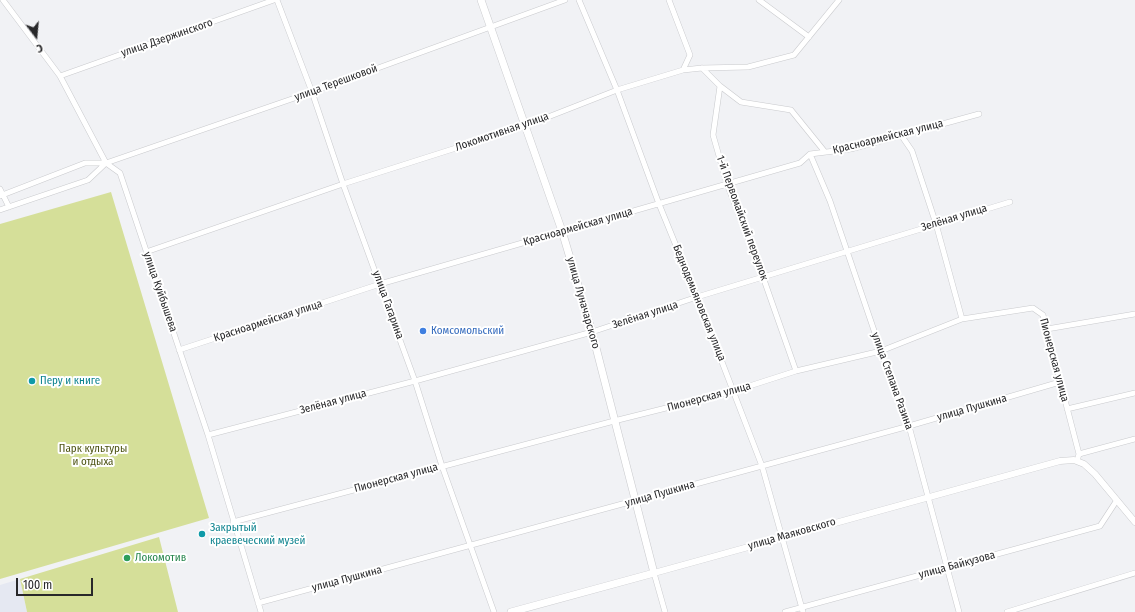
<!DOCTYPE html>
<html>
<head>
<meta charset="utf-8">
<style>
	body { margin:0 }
	#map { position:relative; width:1135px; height:612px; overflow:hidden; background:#f1f2f5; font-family:"Fira Sans Condensed",sans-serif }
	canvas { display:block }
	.north { position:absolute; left:16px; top:16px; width:40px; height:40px; -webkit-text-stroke:3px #fff; paint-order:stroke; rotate:164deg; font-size:11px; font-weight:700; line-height:16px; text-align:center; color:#28282a }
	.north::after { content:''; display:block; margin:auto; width:14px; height:18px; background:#28282a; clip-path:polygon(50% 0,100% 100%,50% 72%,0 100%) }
	.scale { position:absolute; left:16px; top:578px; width:77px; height:18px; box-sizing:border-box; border:2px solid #28282a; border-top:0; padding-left:5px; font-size:12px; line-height:14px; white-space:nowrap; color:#28282a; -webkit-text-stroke:3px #fff; paint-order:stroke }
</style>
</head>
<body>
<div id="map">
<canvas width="1135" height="612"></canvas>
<div class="north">С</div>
<div class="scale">100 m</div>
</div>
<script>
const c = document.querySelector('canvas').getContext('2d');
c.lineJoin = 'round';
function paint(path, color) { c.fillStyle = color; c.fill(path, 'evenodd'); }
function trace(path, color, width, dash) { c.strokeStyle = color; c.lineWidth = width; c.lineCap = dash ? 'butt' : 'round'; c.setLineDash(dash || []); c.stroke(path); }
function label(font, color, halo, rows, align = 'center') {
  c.font = font + ' "Fira Sans Condensed",sans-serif'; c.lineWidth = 4; c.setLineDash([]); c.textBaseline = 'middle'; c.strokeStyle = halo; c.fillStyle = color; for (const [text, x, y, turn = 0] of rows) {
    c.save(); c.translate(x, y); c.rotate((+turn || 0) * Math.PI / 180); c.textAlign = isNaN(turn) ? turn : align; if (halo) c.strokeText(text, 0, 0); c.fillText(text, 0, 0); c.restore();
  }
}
paint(new Path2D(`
	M 20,579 L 27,612 L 0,612 L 0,585 Z`), '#e5e8f2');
paint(new Path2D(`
	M 111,192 L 209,518 L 0,579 L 0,224 Z
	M 159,537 L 178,612 L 27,612 L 20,579 Z`), '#d5df99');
const minor = new Path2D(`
	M 3,0 L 60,76 L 106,163 L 120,173 L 208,435 L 261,612
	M 277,0 L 312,92 L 343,184 L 415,381 L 442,466 L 494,612
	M 579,0 L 617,90 L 659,204 L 697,297 L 762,466 L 803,612
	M 669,0 L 690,55 L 683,70
	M 759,0 L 809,37
	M 702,68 L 720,86 L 713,135 L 727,184 L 763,277 L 796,371
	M 60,76 L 274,0
	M 720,86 L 741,102 L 791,110 L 825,152
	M 901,135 L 912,151 L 936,224 L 962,319
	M 810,154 L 830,201 L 881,351 L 909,426 L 959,612
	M 0,189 L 9,207
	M 0,196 L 85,163 L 106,163 L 312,92 L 565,0
	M 0,210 L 88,180 L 106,163
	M 146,252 L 343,184 L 525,126 L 617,90 L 683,70 L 702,68 L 748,67 L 794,55 L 839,0
	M 1047,329 L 1135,314
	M 179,350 L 380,284 L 800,163 L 810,154 L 851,149 L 979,114
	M 1067,409 L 1135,393
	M 208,435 L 415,381 L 592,332 L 697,297 L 1010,202
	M 1077,461 L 1079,454 L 1135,439
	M 233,522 L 614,421 L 734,391 L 796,371 L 881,351 L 962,319 L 1033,308 L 1043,315 L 1079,454
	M 654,573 L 665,612
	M 258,603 L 909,426 L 1060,382
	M 785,612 L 1100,526 L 1117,500
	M 1007,612 L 1135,573`);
const tertiary = new Path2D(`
	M 654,573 L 1060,461 L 1074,460 L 1084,464 L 1095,474 L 1135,522`);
const secondary = new Path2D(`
	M 481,0 L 562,231 L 592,332 L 654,573 L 511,612`);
trace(minor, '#c9cacd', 6);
trace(tertiary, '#c9cacd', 7);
trace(secondary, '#c9cacd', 8);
trace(minor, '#fff', 5);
trace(tertiary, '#fff', 6);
trace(secondary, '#fff', 7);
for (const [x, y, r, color] of [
	[423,331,4,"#3f7fe0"],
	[32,381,4,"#0f9aa8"],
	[202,534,4,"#0f9aa8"],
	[127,558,4,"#2e9e5b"]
]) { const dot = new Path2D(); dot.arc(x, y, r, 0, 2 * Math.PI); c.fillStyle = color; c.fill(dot); trace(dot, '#fff', 1.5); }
label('11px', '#28282a', '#fff', [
	["улица Дзержинского",167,38,-19],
	["улица Терешковой",336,83,-20],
	["Локомотивная улица",502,132,-19],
	["Красноармейская улица",888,137,-14],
	["1-й Первомайский переулок",742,218,70],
	["Зелёная улица",954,218,-17],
	["Красноармейская улица",578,227,-16],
	["улица Куйбышева",160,292,71],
	["улица Луначарского",583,303,74],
	["Беднодемьяновская улица",699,303,68],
	["улица Гагарина",388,305,70],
	["Зелёная улица",645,315,-18],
	["Красноармейская улица",268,321,-18],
	["Пионерская улица",1054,360,75],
	["улица Степана Разина",892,381,70],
	["Пионерская улица",709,397,-15],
	["Зелёная улица",333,402,-15],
	["улица Пушкина",972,408,-16],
	["Пионерская улица",396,478,-15],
	["улица Пушкина",660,494,-16],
	["улица Маяковского",792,534,-16],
	["улица Байкузова",957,565,-15],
	["улица Пушкина",347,579,-15]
]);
label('11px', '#366cbe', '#fff', [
	["Комсомольский",431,331]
], 'left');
label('11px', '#0d838f', '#fff', [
	["Перу и книге",40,381],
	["Закрытый",210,528],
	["краевеческий музей",210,541]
], 'left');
label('11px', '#4e5415', '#fff', [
	["Парк культуры",93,449],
	["и отдыха",93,462]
]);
label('11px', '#27864d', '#fff', [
	["Локомотив",135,558]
], 'left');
</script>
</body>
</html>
